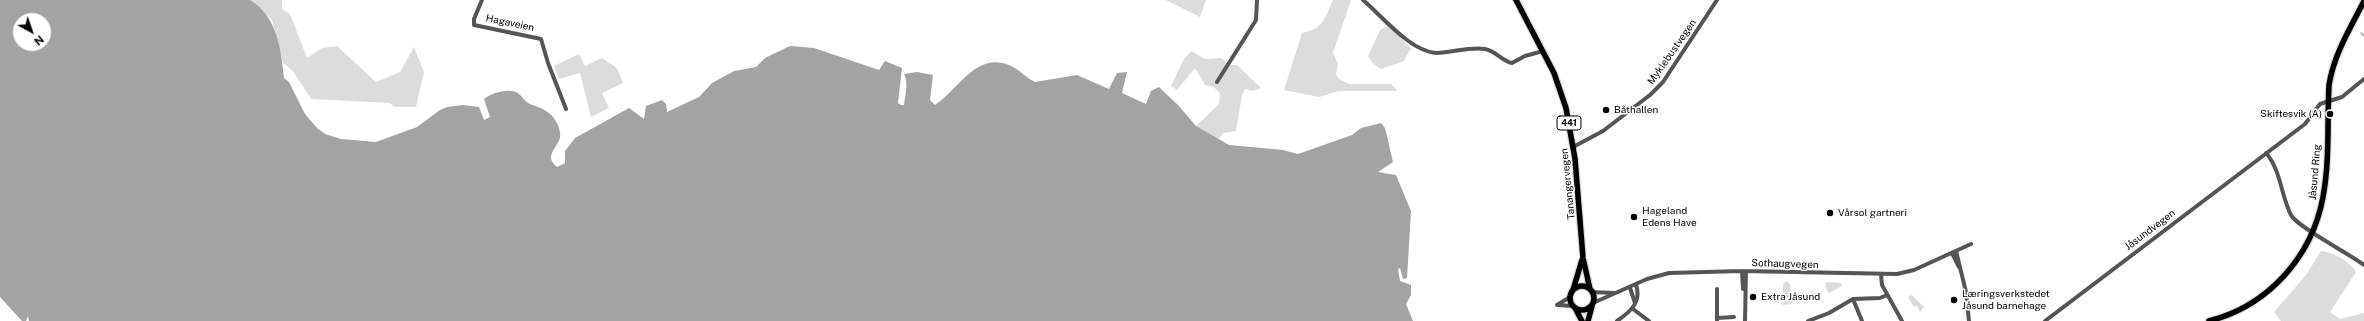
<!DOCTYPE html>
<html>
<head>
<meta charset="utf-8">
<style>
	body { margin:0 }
	#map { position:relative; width:2364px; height:321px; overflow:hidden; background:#fff; font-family:"Public Sans",sans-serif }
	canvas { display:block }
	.north { position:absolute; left:12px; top:12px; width:40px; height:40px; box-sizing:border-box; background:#fff; border:1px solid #999; border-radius:50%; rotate:140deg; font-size:11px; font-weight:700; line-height:16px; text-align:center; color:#000 }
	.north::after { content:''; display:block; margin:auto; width:14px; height:18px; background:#000; clip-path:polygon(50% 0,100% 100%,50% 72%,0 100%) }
</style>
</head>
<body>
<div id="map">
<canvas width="2364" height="321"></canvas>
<div class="north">N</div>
</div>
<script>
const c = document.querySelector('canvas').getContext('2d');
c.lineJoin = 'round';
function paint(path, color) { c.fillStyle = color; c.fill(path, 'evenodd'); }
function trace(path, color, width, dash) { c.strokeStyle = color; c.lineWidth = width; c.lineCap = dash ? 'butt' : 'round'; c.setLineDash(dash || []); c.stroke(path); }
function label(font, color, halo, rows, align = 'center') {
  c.font = font + ' "Public Sans",sans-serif'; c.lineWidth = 3; c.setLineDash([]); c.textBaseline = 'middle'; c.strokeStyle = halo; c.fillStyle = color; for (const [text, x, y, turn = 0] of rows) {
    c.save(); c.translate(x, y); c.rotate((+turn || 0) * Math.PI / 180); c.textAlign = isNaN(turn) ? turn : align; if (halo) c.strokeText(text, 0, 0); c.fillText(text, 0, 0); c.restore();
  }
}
paint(new Path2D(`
	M 250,0 L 282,0 L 282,9 L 290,14 L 307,58 L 322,48 L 337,46 L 376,82 L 400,72 L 414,47 L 424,72 L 416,107 L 394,107 L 390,103 L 311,99 L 293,71 L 283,63 L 272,20 Z
	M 1166,0 L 1206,0 L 1200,17 Z
	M 1333,0 L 1351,0 L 1333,53 L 1338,64 L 1336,74 L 1339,79 L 1349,84 L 1391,84 L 1398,91 L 1339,91 L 1319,97 L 1284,90 L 1302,33 C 1325,28 1324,19 1333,0 Z
	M 1388,26 L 1411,48 L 1404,61 L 1381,69 L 1373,64 L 1368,56 L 1380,30 Z
	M 1191,51 L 1205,59 L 1221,58 L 1229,65 L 1237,65 L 1261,88 L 1253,91 L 1245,89 L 1242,95 L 1236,131 L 1223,133 L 1218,140 L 1196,126 L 1219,104 L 1220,94 L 1214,87 L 1205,85 L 1195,68 L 1177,90 L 1171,86 L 1184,59 Z
	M 579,54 L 585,66 L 602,58 L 617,68 L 623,83 L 602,93 L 609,108 L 591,117 L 580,73 L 559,79 L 554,66 Z
	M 2321,251 C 2334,252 2349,261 2356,272 L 2330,312 L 2340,319 L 2364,313 L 2364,321 L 2281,321 L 2274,312 L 2306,275 Z
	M 1787,281 L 1790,284 L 1792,304 L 1783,305 L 1783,284 Z
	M 1826,282 L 1841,283 L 1842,286 L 1829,293 L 1825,286 Z
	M 1912,295 L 1924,307 L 1920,312 L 1917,306 L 1914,307 L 1908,297 Z`), '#dcdcdc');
paint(new Path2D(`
	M 0,0 L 250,0 C 277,16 281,49 284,78 L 289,82 L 305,114 L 317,128 L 325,134 L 341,139 L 376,142 L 417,127 L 440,110 L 447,107 L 463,105 L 479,107 L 484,120 L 490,117 L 484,99 C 491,93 511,87 519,94 C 523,97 525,102 530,104 C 545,109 556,114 560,132 C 563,146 541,154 557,167 L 565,163 L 565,151 L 575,138 L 629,108 L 644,119 L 646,106 L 662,100 L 666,104 L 667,112 L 699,97 L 712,83 L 734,71 L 756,67 L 765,58 L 790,46 L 814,48 L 879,70 L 885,61 L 902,68 L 898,103 L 901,105 L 904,105 C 905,95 909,83 904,74 L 917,72 L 933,75 L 930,100 L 935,105 C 958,90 976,52 1009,65 C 1019,69 1026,78 1035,82 L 1077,75 L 1109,89 L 1117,73 L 1127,72 L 1122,93 L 1146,104 L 1151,91 L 1159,87 L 1178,105 L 1196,126 L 1229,145 L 1283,150 L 1298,154 L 1352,135 L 1361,128 L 1381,123 L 1385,128 L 1393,162 L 1378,172 L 1396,175 L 1411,211 L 1407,278 L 1403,279 L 1400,268 L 1398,269 L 1400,281 L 1411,285 L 1411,295 L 1406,304 L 1413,321 L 29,321 L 28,316 L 26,321 L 22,321 L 0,297 ZM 20,20 L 44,20 L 44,44 L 20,44 Z`), '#a3a3a3');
trace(new Path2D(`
	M 2361,33 L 2364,36`), '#a3a3a3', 1.5);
const major = new Path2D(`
	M 1516,0 L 1554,73 L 1566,108 L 1575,159 L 1583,258 L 1590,289
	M1570 298a12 12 0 1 1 24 0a12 12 0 1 1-24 0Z
	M 1573,290 L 1582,260
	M 1575,308 L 1582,321
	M 1588,321 L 1592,306
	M 2209,321 C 2268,306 2312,257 2323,197 C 2330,160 2327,122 2329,85 C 2334,54 2350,29 2364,1`);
trace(major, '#dbdbdb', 8);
trace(new Path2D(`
	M 482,0 L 474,19 L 474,25 L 541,39 L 548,63 L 566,109
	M 1363,0 C 1383,17 1410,51 1436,53 C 1453,53 1469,46 1485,49 C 1496,51 1502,61 1512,63 L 1525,56 L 1543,51
	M 1217,82 L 1256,20 L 1257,0
	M 1573,147 L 1603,131 L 1650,95 L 1663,82 L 1717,0
	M 2266,153 C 2281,170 2281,196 2291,215 C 2297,227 2350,254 2364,265
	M 1956,251 L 1966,292 L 1969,321
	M 1952,253 L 1959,267
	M 1742,271 L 1743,289
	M 1881,274 L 1882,285 L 1902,321
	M 1630,288 L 1635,303
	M 1717,289 L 1717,321
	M 1592,292 L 1615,293
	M 1853,299 L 1862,321
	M 1593,303 L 1647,279 L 1669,273 L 1742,271 L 1897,274 L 1914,270 L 1971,244
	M 1557,305 L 1570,297
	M 1557,305 L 1573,306
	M 1633,309 L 1649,321
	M 1717,318 L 1734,317
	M 1617,321 C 1630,312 1642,302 1636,285
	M 1745,321 L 1746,271
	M 1808,321 L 1829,313 L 1853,299 L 1880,298 L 1887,295
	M 2045,321 L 2305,124 L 2320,104 L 2342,97 L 2364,79`), '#555', 4);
trace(major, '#000', 5.5);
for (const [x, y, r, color] of [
	[1606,110,4,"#000"],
	[2330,114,4,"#000"],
	[1830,213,4,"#000"],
	[1634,217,4,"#000"],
	[1753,297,4,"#000"],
	[1954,300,4,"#000"]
]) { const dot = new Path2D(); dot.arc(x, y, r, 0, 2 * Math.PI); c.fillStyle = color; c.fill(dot); trace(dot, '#fff', 1.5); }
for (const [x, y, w] of [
	[1569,123,24]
]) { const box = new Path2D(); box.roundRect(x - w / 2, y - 7, w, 14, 3); c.fillStyle = '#fff'; c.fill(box); trace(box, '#000', 1); }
label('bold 9px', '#000', null, [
	["441",1569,123]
]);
label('10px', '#000', '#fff', [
	["Hagaveien",510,23,12],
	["Myklebustvegen",1672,52,-55],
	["Jåsund Ring",2315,172,-85],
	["Tanangervegen",1568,184,-96],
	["Jåsundvegen",2150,230,-37],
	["Sothaugvegen",1785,264,2]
]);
label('10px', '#000', '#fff', [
	["Båthallen",1614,110],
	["Skiftesvik (A)",2322,114,"right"],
	["Hageland",1642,211],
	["Edens Have",1642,223],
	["Vårsol gartneri",1838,213],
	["Læringsverkstedet",1962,294],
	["Jåsund barnehage",1962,306],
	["Extra Jåsund",1761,297]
], 'left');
</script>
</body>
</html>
